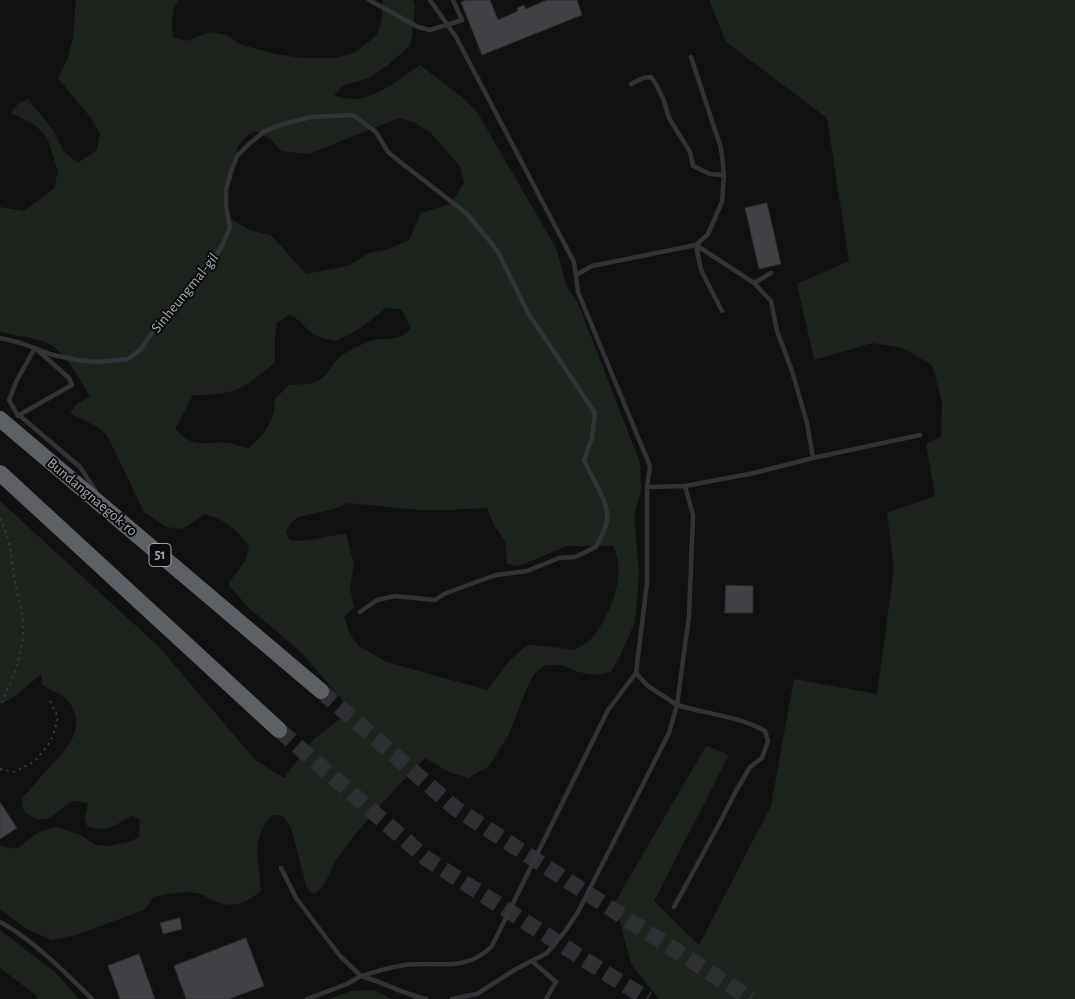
<!DOCTYPE html>
<html>
<head>
<meta charset="utf-8">
<style>
	body { margin:0 }
	canvas { display:block; background:#111112 }
</style>
</head>
<body>
<canvas width="1075" height="999"></canvas>
<script>
const c = document.querySelector('canvas').getContext('2d');
c.lineJoin = 'round';
function paint(path, color) { c.fillStyle = color; c.fill(path, 'evenodd'); }
function trace(path, color, width, dash) { c.strokeStyle = color; c.lineWidth = width; c.lineCap = dash ? 'butt' : 'round'; c.setLineDash(dash || []); c.stroke(path); }
function label(font, color, halo, rows, align = 'center') {
  c.font = font + ' "Alegreya Sans",sans-serif'; c.lineWidth = 4; c.setLineDash([]); c.textBaseline = 'middle'; c.strokeStyle = halo; c.fillStyle = color; for (const [text, x, y, turn = 0] of rows) {
    c.save(); c.translate(x, y); c.rotate((+turn || 0) * Math.PI / 180); c.textAlign = isNaN(turn) ? turn : align; if (halo) c.strokeText(text, 0, 0); c.fillText(text, 0, 0); c.restore();
  }
}
paint(new Path2D(`
	M 76,0 L 178,0 C 170,10 172,25 173,37 L 186,41 L 210,32 L 226,35 L 242,45 L 276,54 L 302,58 L 336,58 L 356,52 L 377,35 L 382,20 L 383,0 L 413,0 L 415,6 L 412,37 L 409,46 L 388,65 L 369,78 L 342,86 L 334,96 C 340,97 347,99 354,99 C 378,98 401,78 420,65 L 462,97 L 477,112 L 556,248 L 567,288 L 578,303 L 640,463 L 641,489 L 634,516 L 639,573 L 635,622 L 619,658 L 611,672 L 595,675 L 578,672 L 562,665 L 545,665 L 534,674 L 526,690 L 509,734 L 489,766 L 468,778 L 449,772 L 425,758 C 395,789 364,821 338,857 C 330,867 326,891 313,894 L 307,888 L 291,828 L 283,816 L 273,815 C 249,837 259,862 261,891 C 244,903 235,909 214,901 C 209,899 205,895 200,894 C 184,890 169,894 154,897 L 144,910 L 73,936 L 52,940 L 25,928 L 0,909 L 0,846 L 17,849 L 39,832 L 56,827 L 81,835 L 95,845 L 109,846 L 129,842 L 139,837 L 140,820 L 133,815 C 115,825 108,833 87,826 L 85,816 L 88,803 C 84,803 79,801 76,801 C 60,803 51,830 29,815 C 23,811 21,806 22,798 C 32,789 38,779 47,770 C 65,751 87,731 70,703 C 63,693 51,692 42,684 L 41,674 L 17,695 L 0,705 L 0,501 L 160,648 L 255,760 L 284,778 L 314,739 L 349,712 L 345,703 L 302,653 L 248,607 L 228,584 L 246,560 L 249,546 C 235,528 226,520 204,514 L 183,529 L 166,527 L 144,512 L 110,441 L 105,433 L 97,427 L 70,413 L 76,405 L 90,396 C 81,381 67,356 53,346 C 43,339 13,335 0,332 L 0,207 L 24,211 L 54,189 L 58,171 L 47,137 L 35,125 L 11,113 L 18,104 L 28,99 L 53,130 L 64,152 L 78,163 L 97,150 L 100,134 L 91,118 L 58,78 L 69,56 L 73,36 ZM 399,118 L 413,122 L 431,133 L 460,166 L 464,183 L 450,204 L 421,213 L 409,240 L 389,249 L 369,253 L 348,266 L 306,274 L 271,235 L 252,231 L 229,218 C 227,192 227,142 255,131 L 270,138 L 281,151 L 308,154 ZM 386,308 L 401,309 L 411,328 C 402,343 382,336 368,342 C 359,346 348,350 340,357 C 331,364 328,377 316,382 C 309,385 297,384 289,385 L 274,400 C 277,418 262,438 248,449 C 242,447 236,444 229,443 C 205,440 195,451 175,429 L 193,395 C 237,395 242,389 275,363 L 275,336 L 277,323 L 289,315 C 301,319 302,326 312,333 C 319,338 328,339 337,341 L 362,327 ZM 348,503 L 419,510 L 447,510 L 487,508 L 494,525 L 505,541 L 507,564 L 519,566 L 567,546 L 613,546 C 628,574 610,617 591,639 C 586,643 580,647 575,650 L 544,646 L 527,645 L 509,661 L 487,690 L 387,662 L 360,647 L 350,635 L 344,617 L 354,608 L 350,587 L 354,565 L 346,534 C 326,535 309,543 290,540 L 286,533 L 290,524 L 298,517 L 334,509 Z
	M 709,0 L 1075,0 L 1075,999 L 659,999 L 631,964 L 615,902 L 706,746 L 729,755 L 654,901 L 699,945 L 771,806 L 794,679 L 877,694 L 894,569 L 887,513 L 935,496 L 926,444 L 941,437 L 942,402 L 932,365 L 903,348 L 872,343 L 814,360 L 797,284 L 849,261 L 827,118 L 726,42 Z
	M 0,930 L 55,972 L 79,999 L 37,999 L 36,995 L 0,968 Z
	M 373,990 L 392,999 L 329,999 L 351,991 Z`), '#1d241e');
const building = new Path2D(`
	M 467,0 L 490,0 L 498,20 L 518,11 L 517,8 L 524,5 L 526,9 L 547,0 L 577,0 L 582,15 L 482,55 L 461,2 Z
	M 767,203 L 781,264 L 759,269 L 745,208 Z
	M 726,585 L 753,586 L 753,613 L 725,613 Z
	M 0,802 L 17,828 L 0,839 Z
	M 180,918 L 182,929 L 163,934 L 160,923 Z
	M 246,938 L 264,986 L 229,999 L 186,999 L 174,966 Z
	M 139,954 L 155,999 L 120,999 L 108,966 Z`);
paint(building, '#404145');
trace(building, '#2b2b2e', 1);
trace(new Path2D(`
	M 321,691 L 455,808 L 751,999
	M 279,730 L 427,859 L 612,977 L 648,999`), '#2e2f32', 16, [16, 8]);
trace(new Path2D(`
	M 0,518 C 11,542 11,556 15,581 C 17,595 22,608 23,622 C 25,651 12,681 0,706
	M 0,769 L 14,772 L 35,761 L 48,745 L 54,733 L 58,717 L 49,699`), '#38393d', 2, [2.5, 4]);
trace(new Path2D(`
	M 369,0 L 418,27 L 430,30 L 462,20 L 453,0
	M 430,0 L 456,37 L 574,262 L 578,292 L 650,466 L 647,487 L 647,583 L 636,673 L 648,686 L 677,705 L 669,733 L 578,912 L 566,930 L 547,953 L 516,969 L 477,994 L 452,999
	M 691,57 L 721,148 L 724,175 L 722,202 L 708,234 L 696,245 L 701,270 L 722,311
	M 631,84 L 643,78 L 651,77 L 656,84 L 664,101 L 669,118 L 690,152 L 693,166 L 710,174 L 724,175
	M 576,275 L 592,266 L 696,245 L 754,283 L 771,301 L 777,331 L 792,371 L 807,423 L 813,458 L 754,473 L 685,486
	M 754,283 L 771,273
	M 0,338 L 21,343 L 53,355 L 78,360 L 96,362 L 128,359 L 141,349 L 160,321 L 179,297 L 214,259 L 223,244 L 230,227 L 226,206 L 226,189 L 232,169 L 237,156 L 249,144 L 265,131 L 280,125 L 311,117 L 353,115 L 376,132 L 388,152 L 404,165 L 466,213 L 489,240 L 499,254 L 528,313 L 595,413 L 592,438 L 584,460 C 591,477 610,503 607,521 C 605,530 600,539 596,547 L 575,557 L 559,558 L 527,571 L 496,575 L 476,582 L 444,594 L 435,600 L 395,596 L 377,600 L 360,612
	M 18,416 L 19,415 L 72,385 L 69,378 L 35,348 L 17,380 L 9,400 L 17,414 L 19,415 L 80,467 L 95,490
	M 813,458 L 920,435
	M 647,487 L 685,486 L 693,515 L 689,616 L 677,705 C 707,714 738,716 765,731 L 768,741 L 762,758 L 750,767 L 736,791 L 717,828 L 674,907
	M 281,868 L 296,898 L 340,956 L 361,976 C 373,973 386,968 399,966 C 433,959 464,975 492,946 L 608,710 L 636,673
	M 0,922 C 32,939 66,973 92,999
	M 533,962 L 556,982 L 546,999
	M 307,999 L 347,984 L 361,976 C 383,982 403,994 426,999`), '#323237', 4.5);
trace(new Path2D(`
	M 0,419 L 321,691
	M 0,473 L 279,730`), '#5e6067', 16);
for (const [x, y, w] of [
	[160,555,22]
]) { const box = new Path2D(); box.roundRect(x - w / 2, y - 11.5, w, 23, 4); c.fillStyle = '#0c0c0d'; c.fill(box); trace(box, '#a3a6b2', 1); }
label('bold 14px', '#a3a6b2', null, [
	["51",160,555]
]);
label('15px', '#a3a6b2', '#0c0c0d', [
	["Sinheungmal-gil",185,293,-51],
	["Bundangnaegok-ro",92,497,40]
]);
</script>
</body>
</html>
